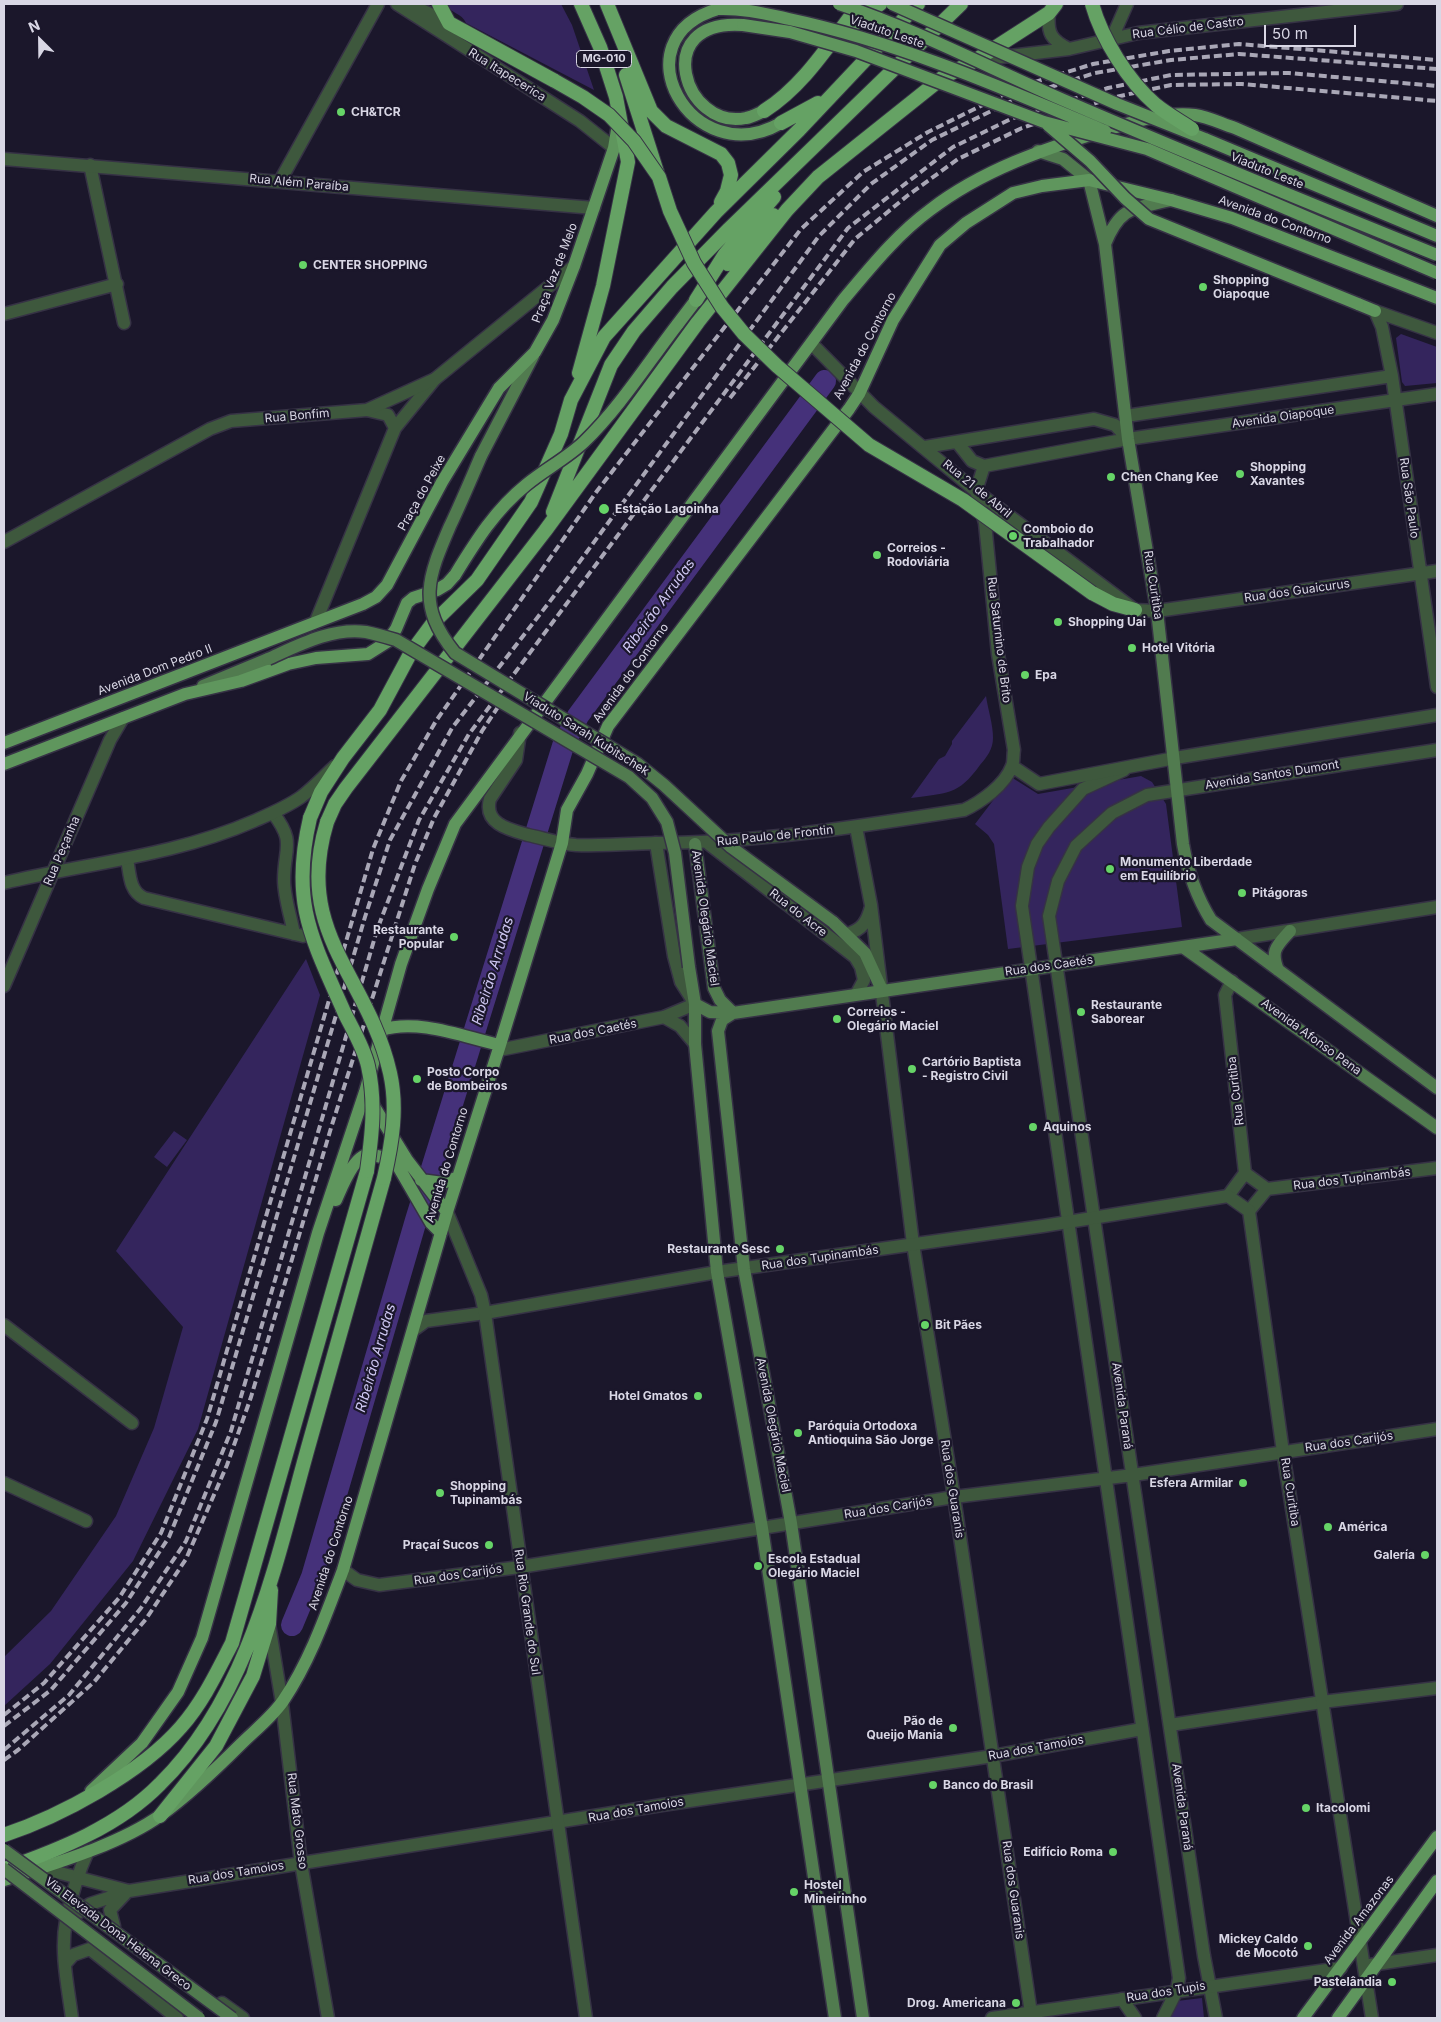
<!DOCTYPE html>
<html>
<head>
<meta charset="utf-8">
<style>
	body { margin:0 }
	#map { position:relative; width:1441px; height:2022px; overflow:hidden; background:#1b172b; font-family:Inter,sans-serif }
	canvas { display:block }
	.frame { position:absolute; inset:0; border:5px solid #d9d7e5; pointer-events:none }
	.north { position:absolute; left:15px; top:15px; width:50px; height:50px; -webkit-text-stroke:4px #1b172b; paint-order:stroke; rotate:337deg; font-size:14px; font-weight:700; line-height:20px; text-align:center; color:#d9d7e5 }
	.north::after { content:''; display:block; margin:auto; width:18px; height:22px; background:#d9d7e5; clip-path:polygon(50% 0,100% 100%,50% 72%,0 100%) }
	.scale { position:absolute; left:1264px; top:25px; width:92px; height:22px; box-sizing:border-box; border:2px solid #d9d7e5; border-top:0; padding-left:6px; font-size:15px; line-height:18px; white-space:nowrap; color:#d9d7e5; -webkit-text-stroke:4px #1b172b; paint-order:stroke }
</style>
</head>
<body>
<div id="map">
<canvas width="1441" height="2022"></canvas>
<div class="frame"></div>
<div class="north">N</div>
<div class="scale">50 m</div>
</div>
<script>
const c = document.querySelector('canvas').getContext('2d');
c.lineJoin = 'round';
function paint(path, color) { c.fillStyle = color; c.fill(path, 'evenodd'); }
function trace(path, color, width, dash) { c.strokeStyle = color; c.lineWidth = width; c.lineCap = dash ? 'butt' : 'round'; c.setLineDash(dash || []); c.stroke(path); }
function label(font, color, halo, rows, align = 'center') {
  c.font = font + ' Inter,sans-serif'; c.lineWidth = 4.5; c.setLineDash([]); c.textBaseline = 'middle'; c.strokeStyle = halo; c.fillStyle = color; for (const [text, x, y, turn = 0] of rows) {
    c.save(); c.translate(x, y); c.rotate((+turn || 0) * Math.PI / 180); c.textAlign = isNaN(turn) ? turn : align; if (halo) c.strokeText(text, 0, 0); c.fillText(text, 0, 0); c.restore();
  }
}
paint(new Path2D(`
	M 445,4 L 561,4 L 572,25 L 594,90 L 466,23 C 462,13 450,13 445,4 Z
	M 1401,334 L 1437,347 L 1437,383 L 1405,386 L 1402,382 L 1396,338 Z
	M 986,696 C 988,710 993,724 993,738 C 993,749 987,757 980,765 C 958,796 946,793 911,798 L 939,759 L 945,756 L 952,744 L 952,741 Z
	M 1141,776 L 1152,782 L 1166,804 L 1182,927 L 1008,949 L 994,844 L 988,835 L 975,824 L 1011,777 L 1038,794 Z
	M 306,959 L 320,995 L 198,1429 L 133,1561 L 50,1664 L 4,1706 L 4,1657 L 51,1611 L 116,1516 L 154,1428 L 183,1327 L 116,1251 Z
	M 174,1131 L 187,1140 L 167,1167 L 154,1157 Z
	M 1202,1998 L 1204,2018 L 1167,2018 L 1177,2001 Z`), '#34255d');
trace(new Path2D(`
	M 292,1625 L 312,1577 L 416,1220 L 563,746 L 578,716 L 825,381`), '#45317a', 22);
const minor = new Path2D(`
	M 90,165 L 124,323
	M 280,181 L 378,4
	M 4,314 L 117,284
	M 367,410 L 388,415 L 395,428
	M 316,621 L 395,428 L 435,379
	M 1175,758 L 1437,715
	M 1124,770 L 1083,789 L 1049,827 L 1037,844 L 1028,867 L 1022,906 L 1179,1978 L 1177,1990 L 1163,2018
	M 273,813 C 296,843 284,847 284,880 C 284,897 291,917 294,934
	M 856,827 L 871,905 L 913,1244 L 954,1497 L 1031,2013
	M 709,844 L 855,957 L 861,967 L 864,980 L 857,993
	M 127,859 C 130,874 129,891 144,898 L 303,936
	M 847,934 C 862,930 867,922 871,907
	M 4,986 L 53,872
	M 664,1017 L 680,1026 L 695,1044
	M 499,1050 L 664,1017 L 695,1004 L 681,982 L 674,956 L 656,843
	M 1245,1173 L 1267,1189
	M 1228,1196 L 1245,1173 L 1225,995 L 1232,981
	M 1249,1211 L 1267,1189 L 1437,1168
	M 4,1325 L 132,1423
	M 415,1329 L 426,1321 L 485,1313 L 717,1272
	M 4,1483 L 86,1521
	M 343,1570 L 357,1580 L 379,1585 L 520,1567 L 954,1497 L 1133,1475 L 1437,1429
	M 269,1624 L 282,1703 L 301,1863 L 328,2018
	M 1170,1725 L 1322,1702
	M 41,1868 L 129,1891
	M 66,1922 L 90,1904 L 129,1891 L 662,1805 L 993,1756 L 1142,1729
	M 114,1926 L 110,1910 L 125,1894
	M 65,1964 L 73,1955 L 90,1949 L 177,2018
	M 1370,1965 L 1437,1955
	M 1122,1999 L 1135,2018
	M 222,2003 L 243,2018
	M 72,2018 C 68,1987 60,1952 66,1921 C 71,1897 78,1873 88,1851
	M 1216,2018 L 1204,1956 L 1049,916 L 1058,881 L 1076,846 L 1112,813 L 1147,795 L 1437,750`);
const tertiary = new Path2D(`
	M 397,4 L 580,121 L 614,148
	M 411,5 L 449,23
	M 1049,13 C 1047,33 1051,40 1069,49
	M 1112,38 L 1127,4
	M 976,60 L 1069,49 L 1138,33 L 1397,4
	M 4,159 L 594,208
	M 1375,311 L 1382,327 L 1392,376 L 1437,687
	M 1375,311 L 1437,333
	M 812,344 L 874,407 L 976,491 L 1135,610 L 1157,611 L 1437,571
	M 1126,416 L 1392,376
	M 957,442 L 972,461 L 984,466
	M 925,447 L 1094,419 L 1115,425 L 1128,439
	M 984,466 L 1128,439 L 1437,394
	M 976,491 L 984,466
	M 4,542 L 210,429 L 231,421 L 367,410 L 435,379 L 574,266
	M 520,733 L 516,760 L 490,799 C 483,824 510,830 528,835 C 543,838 560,844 576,845 C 602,846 629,844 655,843 C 759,843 861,826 964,810 C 981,802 1005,785 1012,766 C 1014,762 1013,755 1014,750 L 998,654 L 985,523 L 976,491
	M 1012,766 L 1039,784 L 1175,758
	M 53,872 L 110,740 L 123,718
	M 4,883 C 88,863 174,856 254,821 C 270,814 287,807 301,797 C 313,788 324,776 335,766
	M 1237,939 L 1437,907
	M 447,1212 L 481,1295 L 485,1313 L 586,2018
	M 717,1272 L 1043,1226 L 1228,1196 L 1249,1211 L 1283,1452 L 1372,2018
	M 1322,1702 L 1437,1688
	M 992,2018 L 1341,1968`);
const secondary = new Path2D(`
	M 1038,151 L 1063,159 L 1089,180 L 1105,244 L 1128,439 L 1157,611 L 1183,844 C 1188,873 1196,896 1211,920 L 1437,1088
	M 1105,244 C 1121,205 1134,209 1171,200
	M 481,456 L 533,356
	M 203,686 L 268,659
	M 695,844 L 714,988 L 720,1000 L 733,1013
	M 833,922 L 865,953 L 882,990
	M 1183,947 L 1437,1128
	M 689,967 L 695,1004 L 695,1044 L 717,1272 L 762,1528 L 835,2018
	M 1278,970 C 1270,950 1277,946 1290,931
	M 695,1004 L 710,1012 L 733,1013 L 1237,939
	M 733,1013 L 722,1020 L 718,1031 L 744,1269 L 791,1523 L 863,2018`);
const primary = new Path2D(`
	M 718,9 C 616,39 692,174 781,123
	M 743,25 C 649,18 684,131 746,118 C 752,117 759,113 764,111
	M 1205,139 L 1437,236
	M 1358,304 L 1375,311
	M 677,325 L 696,300
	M 4,743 L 363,604 L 376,597 L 387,585 L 442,482 L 499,388 L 535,352 L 553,320 L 574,266 L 614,148 L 619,118
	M 4,764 L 185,694 L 241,681 L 288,664 L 316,658 L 368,654 L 387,642 L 396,629 L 407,603 L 413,598 L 437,590 L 447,584 L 455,575
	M 381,1030 C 418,1018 464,1037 500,1045
	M 370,1100 L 407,1160 L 447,1212
	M 421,1180 L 443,1183 L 458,1177
	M 336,1200 C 341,1189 354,1155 368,1155 C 376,1154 387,1159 395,1161 L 431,1223 L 441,1233
	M 91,1791 L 142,1743 L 178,1692 L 202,1638 L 318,1233 L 365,1092 L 401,964 L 428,889 L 455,824 L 843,300 C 870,268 896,235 930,210 C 982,170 1044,149 1106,130 C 1133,122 1167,111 1195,115 C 1209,117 1222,124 1235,128 L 1437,216
	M 4,1880 C 53,1864 119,1845 161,1815 C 190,1794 216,1769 241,1744 C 254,1731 272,1717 283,1701 C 310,1661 326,1615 343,1570 L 447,1212 L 500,1045 L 562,843 L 567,810 L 587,774 L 608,726 L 849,409 L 859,394 L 893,320 L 940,245 L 966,223 L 1013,193 L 1042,186 L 1089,180 L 1171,200 L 1232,218 L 1437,298
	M 1303,2018 L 1437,1837
	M 1338,2018 L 1437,1881`);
const trunk = new Path2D(`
	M 439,4 L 449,23 L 555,81
	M 607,4 L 651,111 L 666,126 L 721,154 L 728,163 L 731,175 L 727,191 L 721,202
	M 845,31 L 880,4
	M 626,75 L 657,172
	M 764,111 C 805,85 831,41 860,4
	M 781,123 L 818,103
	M 728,264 L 773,215
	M 696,300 L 725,254 L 774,197
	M 579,373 L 603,286 L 628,162 L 616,97 L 600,47 L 581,4
	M 553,512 L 611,365 L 634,331 L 672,287 L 729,229 L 961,4
	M 1092,593 L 1113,604 L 1135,610
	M 310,818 L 321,792 L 343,758 L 380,710 L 410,654 L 433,623 L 477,580 L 531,502 L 561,434 L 571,400 L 604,337 L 716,212 L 799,130 L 918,4
	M 327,822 L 335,804 L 346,788 L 545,531 L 698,322 L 787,210 L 818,177 L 942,78 L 976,60 L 1049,13 L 1056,4
	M 160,1816 L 216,1746 L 253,1676 L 269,1624 L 271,1590
	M 4,1835 C 61,1816 141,1773 181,1727 C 203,1702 217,1672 232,1643 L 367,1171
	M 4,1869 C 59,1850 119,1826 160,1784 C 250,1696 276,1561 309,1444 C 334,1355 359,1267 384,1178`);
trace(minor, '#363245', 15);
trace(tertiary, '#363245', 15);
trace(secondary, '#363245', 15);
trace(primary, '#363245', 15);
trace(trunk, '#363245', 16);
trace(minor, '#3e583d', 12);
trace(tertiary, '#3e583d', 12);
trace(secondary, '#517b4f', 12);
trace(primary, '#5f965d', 12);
trace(trunk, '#65a264', 14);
trace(new Path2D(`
	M 730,398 L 855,239 L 907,196 L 958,159 L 1022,128 L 1111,98 L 1171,85 L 1242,84 L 1437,101
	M 4,1715 L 44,1683 L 119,1598 L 161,1533 L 207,1419 L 373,849 L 401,781 L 436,721 L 597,491 L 801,229 L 863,172 L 928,132 L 1019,87 L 1093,64 L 1169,51 L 1239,44 L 1437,60
	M 4,1726 L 51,1690 L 126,1603 L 169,1537 L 216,1422 L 365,917 L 390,840 L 452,728 L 561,587 L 819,236 L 871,184 L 932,140 L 1022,96 L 1095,73 L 1171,60 L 1239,54 L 1437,69
	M 4,1750 L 69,1695 L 141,1608 L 186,1541 L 231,1431 L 377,930 L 419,820 L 469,734 L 848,228 L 953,147 L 1013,118 L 1108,88 L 1171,75 L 1289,73 L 1437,86
	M 4,1760 L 18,1750 L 94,1682 L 146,1619 L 186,1559 L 227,1465 L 251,1397 L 331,1128 L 415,864 L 434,818 L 482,731 L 506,695`), '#a9a7b6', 4, [8, 4]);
const secondaryBridge = new Path2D(`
	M 481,456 C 471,479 461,503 450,526 C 428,577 416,605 455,653 L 638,764 L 664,785 L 731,847 L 833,922
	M 268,659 C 297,646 332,627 366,632 C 376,634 386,637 396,640 L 629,777 L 652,798 L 667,822 L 675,853 L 689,967
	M 4,1850 L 232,2018
	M 4,1869 L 199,2018`);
const primaryBridge = new Path2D(`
	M 839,4 C 915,29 987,67 1061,99 C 1186,153 1311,204 1437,255
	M 892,4 L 1117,104 L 1205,139
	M 718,9 C 742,8 766,14 789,19 C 898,42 1003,88 1105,131
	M 743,25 L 790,32 L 856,51 L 1044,122 L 1147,149 L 1437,273
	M 1048,125 L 1090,161 L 1125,198 L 1149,219 L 1358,304
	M 455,575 C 476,541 495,510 526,485 C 544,470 567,458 584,442 C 620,407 647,364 677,325`);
const trunkBridge = new Path2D(`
	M 1092,4 C 1102,39 1128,81 1156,105 C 1167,114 1180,121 1192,129
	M 555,81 L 583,97 L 609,115 L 634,141 L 659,177 L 670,211 L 694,263 L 722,307 L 744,334 L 777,366 L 869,445 L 963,500 L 1092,593
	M 310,818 C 290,903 312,939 345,1014 C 353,1030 364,1048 368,1066 C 376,1102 372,1135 367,1171
	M 327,822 C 293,934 368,975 390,1073 C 398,1108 392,1143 384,1178`);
trace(secondaryBridge, '#363245', 15, []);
trace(primaryBridge, '#363245', 15, []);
trace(trunkBridge, '#363245', 16, []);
trace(secondaryBridge, '#517b4f', 12);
trace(primaryBridge, '#5f965d', 12);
trace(trunkBridge, '#65a264', 14);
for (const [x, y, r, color] of [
	[341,112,5,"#66d467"],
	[303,265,5,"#66d467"],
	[1203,287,5,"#66d467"],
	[1240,474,5,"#66d467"],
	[1111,477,5,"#66d467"],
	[604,509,6,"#66d467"],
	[1013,536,5,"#66d467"],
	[877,555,5,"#66d467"],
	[1058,622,5,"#66d467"],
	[1132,648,5,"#66d467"],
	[1025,675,5,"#66d467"],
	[1110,869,5,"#66d467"],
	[1242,893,5,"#66d467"],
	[454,937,5,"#66d467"],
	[1081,1012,5,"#66d467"],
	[837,1019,5,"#66d467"],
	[912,1069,5,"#66d467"],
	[417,1079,5,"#66d467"],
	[1033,1127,5,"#66d467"],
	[780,1249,5,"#66d467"],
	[925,1325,5,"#66d467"],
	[698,1396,5,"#66d467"],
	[798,1433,5,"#66d467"],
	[1243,1483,5,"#66d467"],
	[440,1493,5,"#66d467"],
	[1328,1527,5,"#66d467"],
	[489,1545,5,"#66d467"],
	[1425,1555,5,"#66d467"],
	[758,1566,5,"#66d467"],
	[953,1728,5,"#66d467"],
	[933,1785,5,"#66d467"],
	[1306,1808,5,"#66d467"],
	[1113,1852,5,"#66d467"],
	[794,1892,5,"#66d467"],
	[1308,1946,5,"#66d467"],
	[1392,1982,5,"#66d467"],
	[1016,2003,5,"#66d467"]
]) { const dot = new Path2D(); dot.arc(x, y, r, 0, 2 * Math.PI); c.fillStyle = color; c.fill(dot); trace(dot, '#1b172b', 2); }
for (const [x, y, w] of [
	[604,59,55]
]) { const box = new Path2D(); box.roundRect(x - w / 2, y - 8.5, w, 17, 4); c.fillStyle = '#1b172b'; c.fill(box); trace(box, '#d9d7e5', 1); }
label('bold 11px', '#d9d7e5', null, [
	["MG-010",604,59]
]);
label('12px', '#d9d7e5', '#1b172b', [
	["Rua Célio de Castro",1188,28,-7],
	["Viaduto Leste",887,32,19],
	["Rua Itapecerica",507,75,32],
	["Viaduto Leste",1267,171,22],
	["Rua Além Paraíba",299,183,5],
	["Avenida do Contorno",1275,220,20],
	["Praça Vaz de Melo",555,273,-69],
	["Avenida do Contorno",865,346,-62],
	["Rua Bonfim",297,416,-5],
	["Avenida Oiapoque",1283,417,-8],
	["Rua 21 de Abril",977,489,39],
	["Praça do Peixe",422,493,-61],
	["Rua São Paulo",1409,498,82],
	["Rua Curitiba",1153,585,81],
	["Rua dos Guaicurus",1297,591,-8],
	["Rua Saturnino de Brito",999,640,83],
	["Avenida Dom Pedro II",155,670,-21],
	["Avenida do Contorno",631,673,-54],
	["Viaduto Sarah Kubitschek",586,734,32],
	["Avenida Santos Dumont",1272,775,-9],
	["Rua Paulo de Frontin",775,836,-6],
	["Rua Peçanha",62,851,-67],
	["Rua do Acre",798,913,38],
	["Avenida Olegário Maciel",705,918,82],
	["Rua dos Caetés",1049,966,-8],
	["Rua dos Caetés",593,1032,-11],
	["Avenida Afonso Pena",1311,1037,36],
	["Rua Curitiba",1236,1091,-97],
	["Avenida do Contorno",447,1165,-73],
	["Rua dos Tupinambás",1352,1179,-7],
	["Rua dos Tupinambás",820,1258,-8],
	["Avenida Paraná",1122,1406,82],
	["Avenida Olegário Maciel",773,1425,79],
	["Rua dos Carijós",1349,1442,-8],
	["Rua dos Guaranis",952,1489,81],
	["Rua Curitiba",1290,1492,81],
	["Rua dos Carijós",888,1508,-9],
	["Avenida do Contorno",331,1553,-72],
	["Rua dos Carijós",458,1575,-8],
	["Rua Rio Grande do Sul",527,1612,82],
	["Rua dos Tamoios",1036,1748,-10],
	["Avenida Paraná",1182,1807,82],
	["Rua dos Tamoios",636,1810,-10],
	["Rua Mato Grosso",297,1821,83],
	["Rua dos Tamoios",236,1873,-9],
	["Rua dos Guaranis",1013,1890,82],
	["Avenida Amazonas",1359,1920,-53],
	["Via Elevada Dona Helena Greco",118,1934,37],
	["Rua dos Tupis",1166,1992,-9]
]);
label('bold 12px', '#d9d7e5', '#1b172b', [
	["CH&TCR",351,112],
	["CENTER SHOPPING",313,265],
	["Shopping",1213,280],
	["Oiapoque",1213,294],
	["Shopping",1250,467],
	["Xavantes",1250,481],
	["Chen Chang Kee",1121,477],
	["Estação Lagoinha",615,509],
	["Comboio do",1023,529],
	["Trabalhador",1023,543],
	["Correios -",887,548],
	["Rodoviária",887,562],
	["Shopping Uai",1068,622],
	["Hotel Vitória",1142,648],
	["Epa",1035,675],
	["Monumento Liberdade",1120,862],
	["em Equilíbrio",1120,876],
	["Pitágoras",1252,893],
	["Restaurante",444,930,"right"],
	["Popular",444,944,"right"],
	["Restaurante",1091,1005],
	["Saborear",1091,1019],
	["Correios -",847,1012],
	["Olegário Maciel",847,1026],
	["Cartório Baptista",922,1062],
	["- Registro Civil",922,1076],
	["Posto Corpo",427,1072],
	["de Bombeiros",427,1086],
	["Aquinos",1043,1127],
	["Restaurante Sesc",770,1249,"right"],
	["Bit Pães",935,1325],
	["Hotel Gmatos",688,1396,"right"],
	["Paróquia Ortodoxa",808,1426],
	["Antioquina São Jorge",808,1440],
	["Esfera Armilar",1233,1483,"right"],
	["Shopping",450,1486],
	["Tupinambás",450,1500],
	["América",1338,1527],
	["Praçaí Sucos",479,1545,"right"],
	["Galería",1415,1555,"right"],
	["Escola Estadual",768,1559],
	["Olegário Maciel",768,1573],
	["Pão de",943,1721,"right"],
	["Queijo Mania",943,1735,"right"],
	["Banco do Brasil",943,1785],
	["Itacolomi",1316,1808],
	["Edifício Roma",1103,1852,"right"],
	["Hostel",804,1885],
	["Mineirinho",804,1899],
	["Mickey Caldo",1298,1939,"right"],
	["de Mocotó",1298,1953,"right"],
	["Pastelândia",1382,1982,"right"],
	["Drog. Americana",1006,2003,"right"]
], 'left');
label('italic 14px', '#cfc8f3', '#1b172b', [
	["Ribeirão Arrudas",659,606,-54],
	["Ribeirão Arrudas",493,971,-73],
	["Ribeirão Arrudas",376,1358,-74]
]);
</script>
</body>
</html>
